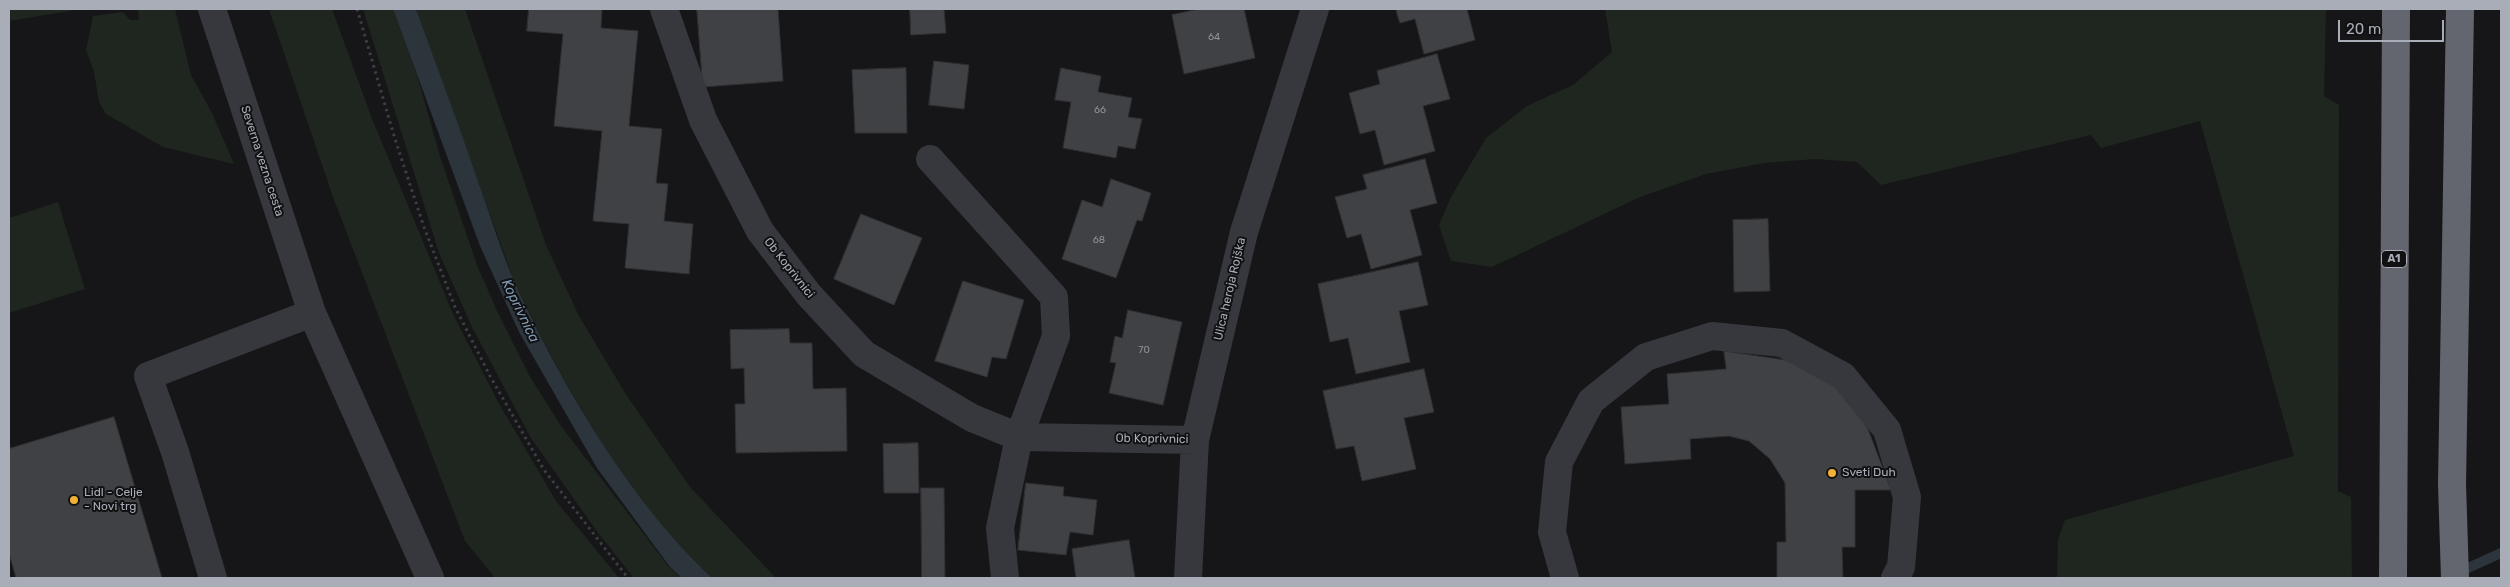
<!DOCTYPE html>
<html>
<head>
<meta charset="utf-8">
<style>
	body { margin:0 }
	#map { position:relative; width:2510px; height:587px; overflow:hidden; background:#161618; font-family:Rubik,sans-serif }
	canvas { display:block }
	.frame { position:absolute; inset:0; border:10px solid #a8adb8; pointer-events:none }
	.scale { position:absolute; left:2338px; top:20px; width:106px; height:22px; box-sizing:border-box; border:2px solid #a8adb8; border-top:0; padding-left:6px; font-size:15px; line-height:18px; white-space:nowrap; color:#a8adb8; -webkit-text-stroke:4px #111113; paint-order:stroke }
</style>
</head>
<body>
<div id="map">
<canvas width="2510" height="587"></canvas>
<div class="frame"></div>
<div class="scale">20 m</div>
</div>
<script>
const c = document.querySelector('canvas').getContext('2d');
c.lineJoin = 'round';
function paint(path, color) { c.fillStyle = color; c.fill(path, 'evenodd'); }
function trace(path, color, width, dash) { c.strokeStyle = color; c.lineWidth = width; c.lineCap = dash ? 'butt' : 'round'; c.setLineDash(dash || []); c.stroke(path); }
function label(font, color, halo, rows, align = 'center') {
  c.font = font + ' Rubik,sans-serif'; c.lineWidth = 4; c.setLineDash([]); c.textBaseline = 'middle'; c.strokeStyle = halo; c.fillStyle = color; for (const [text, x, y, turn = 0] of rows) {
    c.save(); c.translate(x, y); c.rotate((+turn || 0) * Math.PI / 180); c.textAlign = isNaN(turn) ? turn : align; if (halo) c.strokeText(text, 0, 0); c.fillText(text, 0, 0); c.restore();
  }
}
paint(new Path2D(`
	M 9,9 L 81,9 L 9,21 Z
	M 138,9 L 175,9 L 191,75 L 212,113 L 234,164 L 163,147 L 106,114 L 99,102 L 94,72 L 86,50 L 93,16 L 123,12 L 130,20 L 139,20 Z
	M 269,9 L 332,9 L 371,116 L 453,314 L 497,400 L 556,501 L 619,578 L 495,578 L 465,541 L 333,197 Z
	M 363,9 L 393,9 L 417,75 L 440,156 L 477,265 L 498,313 L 529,375 L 561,426 L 669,567 L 681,578 L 634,578 L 598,533 L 531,438 L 472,327 L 439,253 Z
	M 416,9 L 465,9 L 546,245 L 579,316 L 625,393 L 690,487 L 776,578 L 710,578 C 626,495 564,388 514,281 Z
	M 1605,9 L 2326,9 L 2324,96 L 2339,105 L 2338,491 L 2351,497 L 2352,578 L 2057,578 L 2058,539 L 2065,520 L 2294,456 L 2200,121 L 2101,148 L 2091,135 L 1881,185 L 1857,162 L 1815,159 L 1764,163 L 1706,174 L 1640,197 L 1492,267 L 1451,261 L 1439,225 L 1451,197 L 1486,138 L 1527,106 L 1573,85 L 1612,52 Z
	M 58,202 L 85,289 L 9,313 L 9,218 Z`), '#1e261f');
paint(new Path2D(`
	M 393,9 L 416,9 C 437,67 459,125 479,184 C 491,217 501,251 515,283 C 560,383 632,504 712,578 L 682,578 L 670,567 L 597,468 L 519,332 L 480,246 Z`), '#2c353c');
trace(new Path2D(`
	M 2457,573 L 2501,553`), '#2c353c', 10);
const building = new Path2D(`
	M 529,9 L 602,9 L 601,28 L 638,31 L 629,126 L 662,129 L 656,183 L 668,184 L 664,221 L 693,224 L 689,274 L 625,268 L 629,224 L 593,221 L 602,131 L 554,126 L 563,34 L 527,31 Z
	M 697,9 L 778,9 L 783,81 L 703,87 Z
	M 910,9 L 944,9 L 946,33 L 911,35 Z
	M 1199,9 L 1244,9 L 1255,58 L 1184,74 L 1172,15 Z
	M 1396,9 L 1467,9 L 1475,40 L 1424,54 L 1415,19 L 1400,23 Z
	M 1437,54 L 1450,99 L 1423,106 L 1435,151 L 1384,165 L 1375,130 L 1360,134 L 1349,93 L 1380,84 L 1377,71 Z
	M 934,61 L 969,65 L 964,109 L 929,105 Z
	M 906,68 L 907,133 L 855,133 L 852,70 Z
	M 1061,68 L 1101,76 L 1098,92 L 1132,98 L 1128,117 L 1142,119 L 1135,149 L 1118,146 L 1116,158 L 1063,148 L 1071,102 L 1055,100 Z
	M 1425,159 L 1437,203 L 1410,210 L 1422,255 L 1371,269 L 1361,234 L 1347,238 L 1335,197 L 1367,189 L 1363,175 Z
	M 1111,179 L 1151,193 L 1142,221 L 1137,220 L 1116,278 L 1062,259 L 1082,200 L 1102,207 Z
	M 861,214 L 922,238 L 894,305 L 834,279 Z
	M 1768,219 L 1770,291 L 1734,292 L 1733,220 Z
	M 1418,262 L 1428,305 L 1399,311 L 1410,362 L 1356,374 L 1348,338 L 1330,342 L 1318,284 Z
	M 963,281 L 1024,300 L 1006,359 L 992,357 L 987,377 L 935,361 Z
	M 1128,310 L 1182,322 L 1163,405 L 1109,393 L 1116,363 L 1110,362 L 1115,336 L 1122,338 Z
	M 789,329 L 790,343 L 812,343 L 813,389 L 846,388 L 847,451 L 736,453 L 735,404 L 745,404 L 744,368 L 731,369 L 730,330 Z
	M 1724,351 L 1792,361 L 1823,376 L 1845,394 L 1868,429 L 1891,490 L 1855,490 L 1855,547 L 1842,547 L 1843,578 L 1777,578 L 1777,542 L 1786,542 L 1785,483 L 1770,459 L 1749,441 L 1729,436 L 1690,439 L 1691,459 L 1625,464 L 1621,407 L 1669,404 L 1667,374 L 1726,369 Z
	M 1424,369 L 1434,412 L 1404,418 L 1416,469 L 1362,481 L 1354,446 L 1336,449 L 1323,391 Z
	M 114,417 L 162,578 L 16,578 L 9,553 L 9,442 L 10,448 Z
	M 918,443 L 919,493 L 884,493 L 883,444 Z
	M 1026,483 L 1064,487 L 1063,496 L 1097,500 L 1093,535 L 1070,532 L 1066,555 L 1018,550 Z
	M 921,488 L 944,488 L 945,578 L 922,578 Z
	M 1129,540 L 1135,578 L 1076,578 L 1072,549 Z`);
paint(building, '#404145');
trace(building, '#303034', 1);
trace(new Path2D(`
	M 357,9 L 395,139 L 424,227 L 455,307 L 490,376 L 544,470 L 628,578`), '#3d3f44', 3, [2.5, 4]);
trace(new Path2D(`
	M 212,9 L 312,313 L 430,578
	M 664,9 L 703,120 L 760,231 L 809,295 L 864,354 L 972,418 L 1019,437 L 1195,440
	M 930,159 L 1054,297 L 1056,336 L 1019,437 L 1000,528 L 1005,578
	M 213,578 L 175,452 L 148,376 L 312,313
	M 1188,578 L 1195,440 L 1244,232 L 1315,9
	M 1565,578 L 1552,532 L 1559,462 L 1591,401 L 1646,357 L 1712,336 L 1782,343 L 1843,376 L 1887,430 L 1907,497 L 1901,567 L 1895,578`), '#37383d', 28);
trace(new Path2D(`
	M 2393,578 L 2396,9
	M 2455,578 L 2452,484 L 2460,9`), '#63666e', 28);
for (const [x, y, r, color] of [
	[1832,473,5,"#f2b134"],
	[74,500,5,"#f2b134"]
]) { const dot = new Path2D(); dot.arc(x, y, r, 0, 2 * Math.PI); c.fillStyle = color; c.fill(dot); trace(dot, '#111113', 2); }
label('10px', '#8e929b', null, [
	["64",1214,37],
	["66",1100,110],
	["68",1099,240],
	["70",1144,350]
]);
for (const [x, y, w] of [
	[2394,259,25]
]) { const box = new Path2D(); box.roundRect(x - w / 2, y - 8.5, w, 17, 4); c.fillStyle = '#111113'; c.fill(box); trace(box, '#a8adb8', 1); }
label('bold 11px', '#a8adb8', null, [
	["A1",2394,259]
]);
label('12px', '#a8adb8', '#111113', [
	["Severna vezna cesta",262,161,72],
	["Ob Koprivnici",789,268,52],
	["Ulica heroja Rojška",1230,289,-77],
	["Ob Koprivnici",1152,439,1]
]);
label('12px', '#a8adb8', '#111113', [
	["Sveti Duh",1842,473],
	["Lidl - Celje",84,493],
	["- Novi trg",84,507]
], 'left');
label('italic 14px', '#7f9bb3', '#111113', [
	["Koprivnica",520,311,64]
]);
</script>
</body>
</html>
